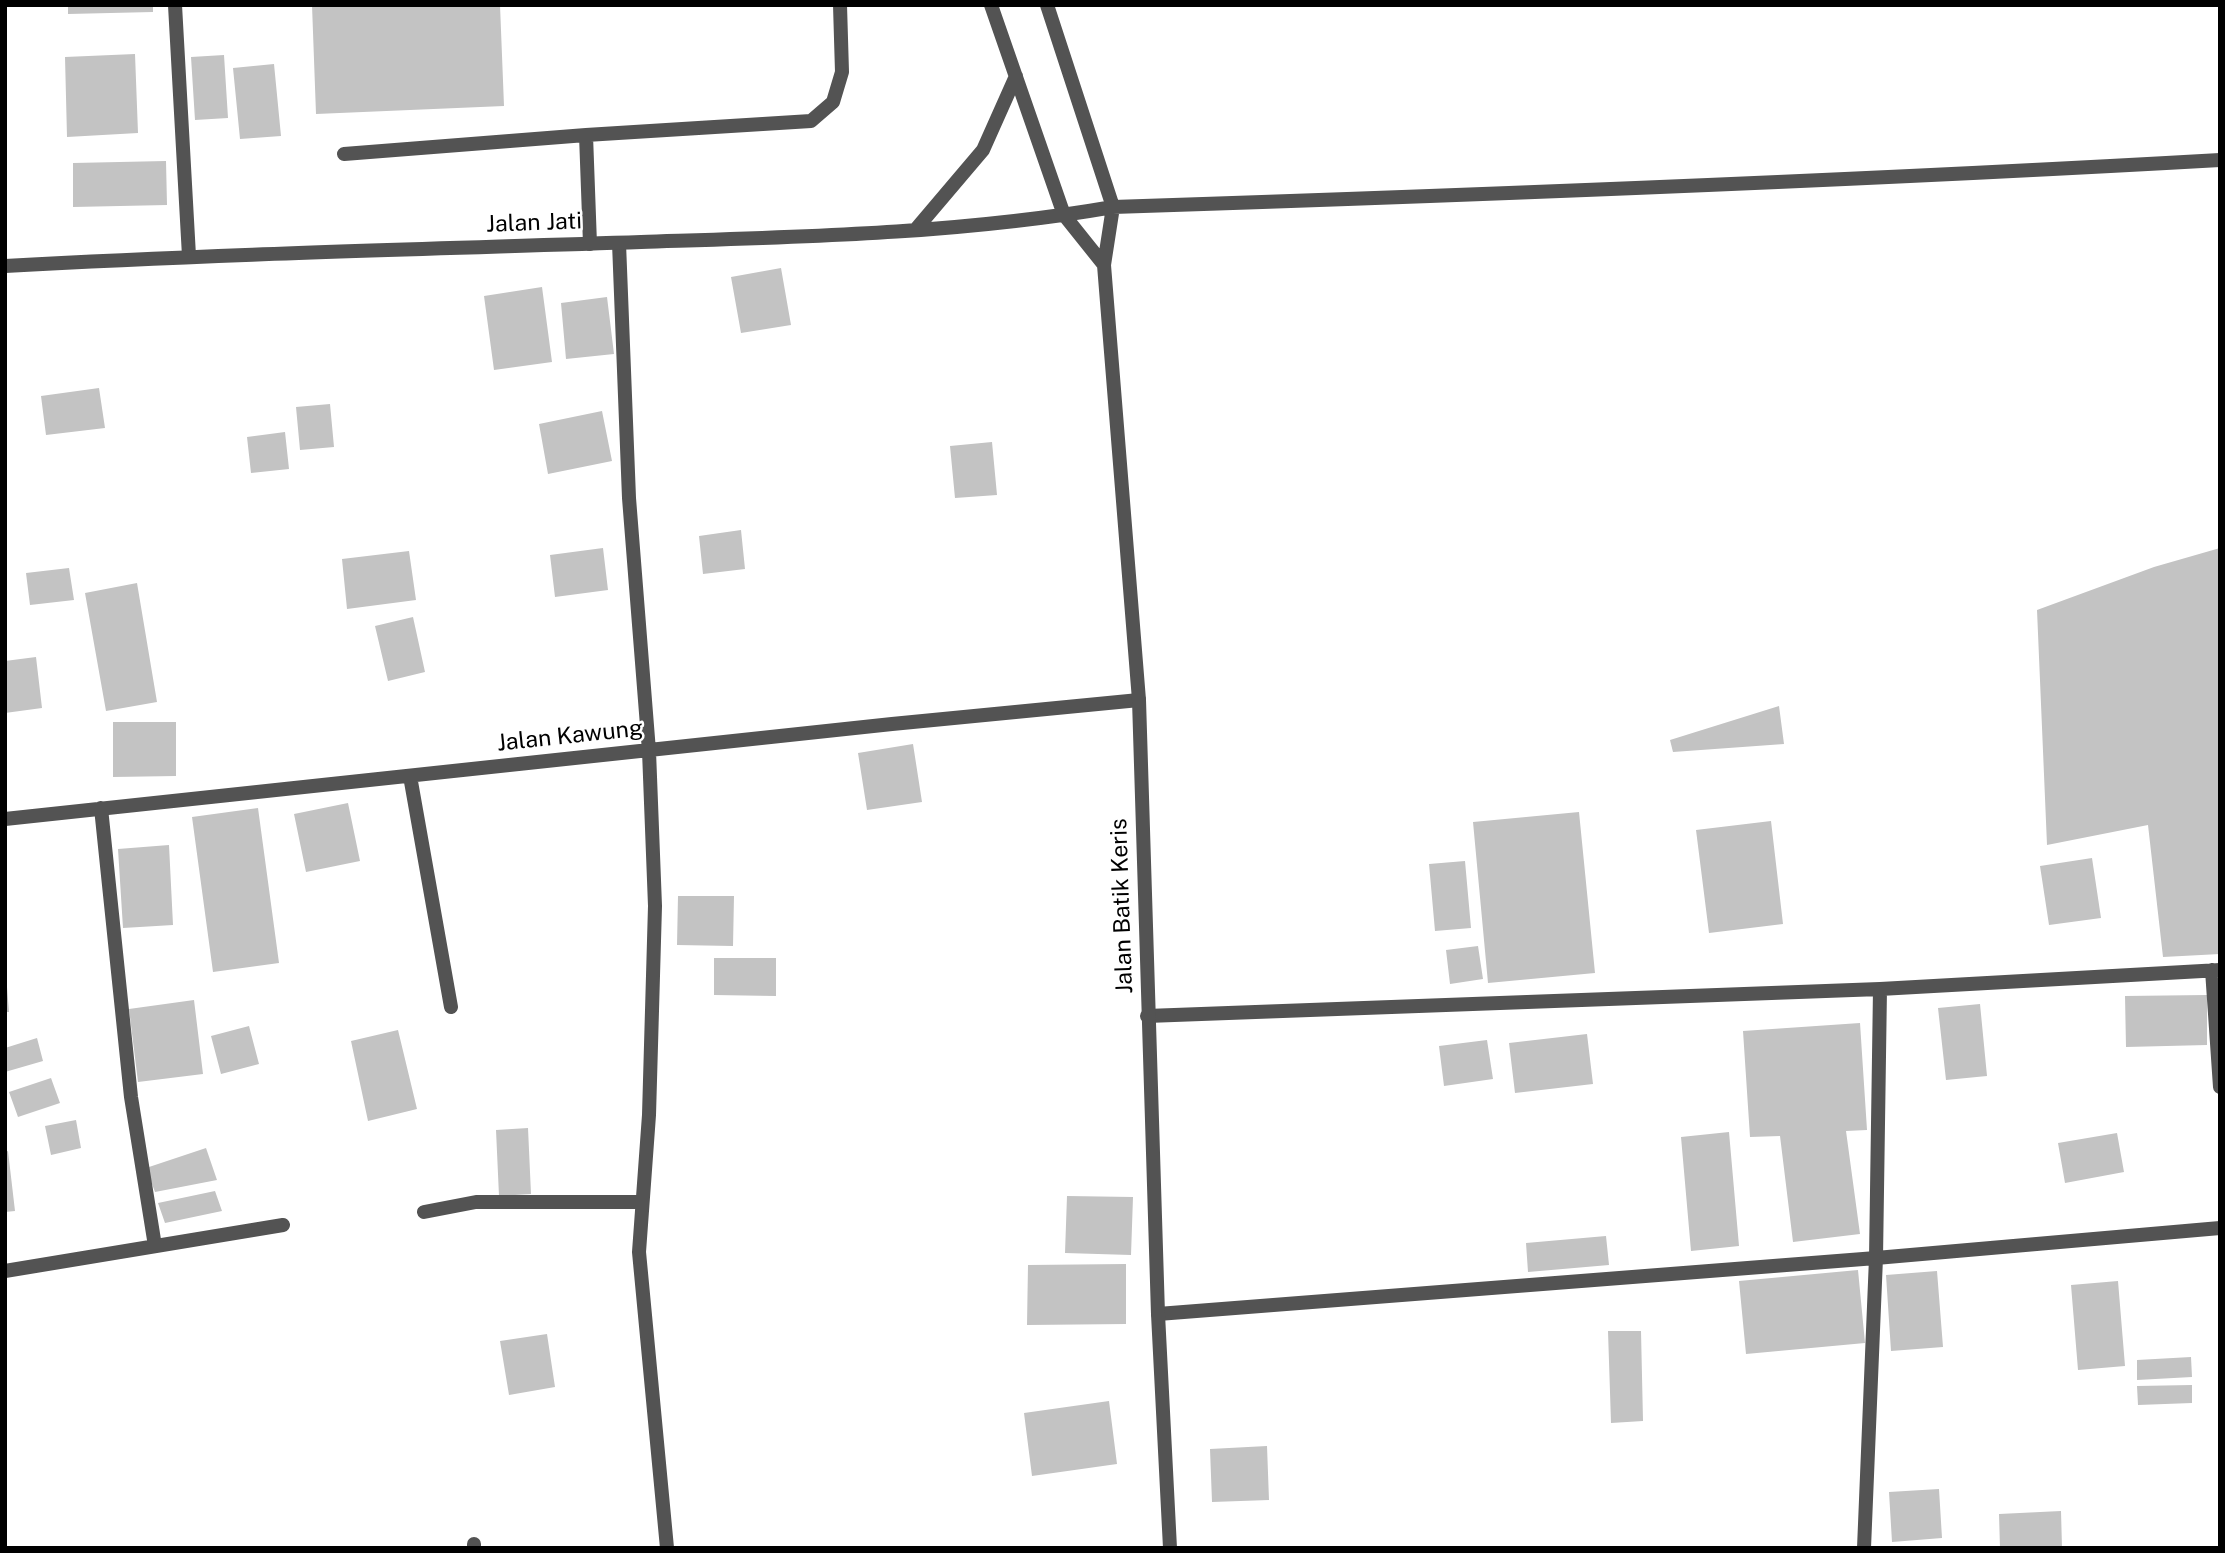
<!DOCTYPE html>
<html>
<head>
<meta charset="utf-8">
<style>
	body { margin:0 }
	#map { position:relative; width:2225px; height:1553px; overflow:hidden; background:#fff; font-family:"Public Sans",sans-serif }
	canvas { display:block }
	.frame { position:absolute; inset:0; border:7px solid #000; pointer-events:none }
</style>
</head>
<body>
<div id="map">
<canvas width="2225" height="1553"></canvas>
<div class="frame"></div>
</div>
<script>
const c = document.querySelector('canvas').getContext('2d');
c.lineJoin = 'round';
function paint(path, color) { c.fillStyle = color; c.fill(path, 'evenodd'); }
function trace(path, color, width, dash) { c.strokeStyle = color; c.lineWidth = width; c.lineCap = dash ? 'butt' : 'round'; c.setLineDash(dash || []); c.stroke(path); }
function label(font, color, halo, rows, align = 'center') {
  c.font = font + ' "Public Sans",sans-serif'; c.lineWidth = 5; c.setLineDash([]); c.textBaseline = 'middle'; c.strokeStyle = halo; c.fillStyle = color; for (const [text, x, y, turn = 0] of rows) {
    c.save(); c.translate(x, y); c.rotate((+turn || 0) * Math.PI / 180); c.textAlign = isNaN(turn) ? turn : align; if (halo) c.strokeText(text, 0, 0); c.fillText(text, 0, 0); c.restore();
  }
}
paint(new Path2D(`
	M 68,5 L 153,5 L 153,12 L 68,14 Z
	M 312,5 L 500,5 L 504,106 L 316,114 Z
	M 135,54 L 138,133 L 67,137 L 65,57 Z
	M 224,55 L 228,118 L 195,120 L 191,57 Z
	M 274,64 L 281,136 L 240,139 L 233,68 Z
	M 166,161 L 167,205 L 73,207 L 73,163 Z
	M 781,268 L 791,325 L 741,333 L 731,277 Z
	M 542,287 L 552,362 L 494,370 L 484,296 Z
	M 607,297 L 614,354 L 566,359 L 561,303 Z
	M 99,388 L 105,428 L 46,435 L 41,396 Z
	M 330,404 L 334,447 L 300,450 L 296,407 Z
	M 602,411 L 612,461 L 548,474 L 539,424 Z
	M 285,432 L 289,469 L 251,473 L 247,437 Z
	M 992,442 L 997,495 L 955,498 L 950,446 Z
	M 741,530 L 745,569 L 703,574 L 699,536 Z
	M 603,548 L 608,590 L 555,597 L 550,555 Z
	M 2220,548 L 2220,954 L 2163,957 L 2148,825 L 2047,845 L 2037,610 L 2154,567 Z
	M 409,551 L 416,600 L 347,609 L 342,559 Z
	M 69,568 L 74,600 L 30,605 L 26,573 Z
	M 137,583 L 157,702 L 106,711 L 85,593 Z
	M 413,617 L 425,672 L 388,681 L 375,626 Z
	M 36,657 L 42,708 L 5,713 L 5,661 Z
	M 1779,706 L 1784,744 L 1673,752 L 1670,740 Z
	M 113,722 L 176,722 L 176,776 L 113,777 Z
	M 913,744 L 922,802 L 867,810 L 858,753 Z
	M 348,803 L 360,861 L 306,872 L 294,814 Z
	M 258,808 L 279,963 L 213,972 L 192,817 Z
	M 1579,812 L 1595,973 L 1488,983 L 1473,822 Z
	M 1771,821 L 1783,924 L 1709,933 L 1696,830 Z
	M 169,845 L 173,925 L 123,928 L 118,849 Z
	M 2092,858 L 2101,918 L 2049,925 L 2040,866 Z
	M 1465,861 L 1471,928 L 1435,931 L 1429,864 Z
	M 678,896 L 734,896 L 733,946 L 677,945 Z
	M 1478,946 L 1483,979 L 1450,984 L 1446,950 Z
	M 714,958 L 776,958 L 776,996 L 714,995 Z
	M 5,987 L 7,987 L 9,1012 L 5,1012 Z
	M 2207,995 L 2207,1045 L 2126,1047 L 2125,996 Z
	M 194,1000 L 203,1074 L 138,1082 L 129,1009 Z
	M 1980,1004 L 1987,1076 L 1946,1080 L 1938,1008 Z
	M 1860,1023 L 1867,1130 L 1846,1131 L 1860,1234 L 1793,1242 L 1780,1136 L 1750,1137 L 1743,1031 Z
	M 249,1026 L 259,1064 L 221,1074 L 211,1036 Z
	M 398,1030 L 417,1109 L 368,1121 L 351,1041 Z
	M 1587,1034 L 1593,1084 L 1515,1093 L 1509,1043 Z
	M 37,1038 L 43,1061 L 5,1072 L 5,1048 Z
	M 1487,1040 L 1493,1079 L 1444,1086 L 1439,1046 Z
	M 51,1078 L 60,1103 L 18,1117 L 9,1092 Z
	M 76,1120 L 81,1148 L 51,1155 L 45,1126 Z
	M 528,1128 L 531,1194 L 499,1196 L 496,1130 Z
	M 1729,1132 L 1739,1246 L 1691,1251 L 1681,1137 Z
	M 2117,1133 L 2124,1172 L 2065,1183 L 2058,1143 Z
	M 206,1148 L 217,1180 L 155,1192 L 146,1168 Z
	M 8,1151 L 15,1211 L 5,1212 L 5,1152 Z
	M 215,1191 L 222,1211 L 165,1223 L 158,1203 Z
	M 1067,1196 L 1133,1197 L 1131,1255 L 1065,1253 Z
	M 1606,1236 L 1609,1265 L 1528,1272 L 1526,1243 Z
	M 1126,1264 L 1126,1324 L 1027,1325 L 1028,1265 Z
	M 1858,1270 L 1865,1343 L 1746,1354 L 1739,1281 Z
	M 1937,1271 L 1943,1347 L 1891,1351 L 1886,1275 Z
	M 2118,1281 L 2125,1366 L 2078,1370 L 2071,1285 Z
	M 1608,1331 L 1641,1331 L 1643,1421 L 1611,1423 Z
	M 547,1334 L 555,1387 L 509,1395 L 500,1341 Z
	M 2191,1357 L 2192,1377 L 2137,1380 L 2137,1360 Z
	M 2192,1385 L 2192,1403 L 2138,1405 L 2137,1386 Z
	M 1109,1401 L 1117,1464 L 1032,1476 L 1024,1413 Z
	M 1267,1446 L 1269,1500 L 1212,1502 L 1210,1449 Z
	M 1939,1489 L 1942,1538 L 1892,1542 L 1889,1492 Z
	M 2061,1511 L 2062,1548 L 2000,1548 L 1999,1514 Z`), '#c3c3c3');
trace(new Path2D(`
	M 586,135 L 590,244
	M 344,154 L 586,135 L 811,121 L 833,102 L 842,72 L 840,5`), '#535353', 14);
trace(new Path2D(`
	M 175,5 L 189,256
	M 619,243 L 629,498 L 649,751 L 655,906 L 649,1115 L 639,1252 L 667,1548
	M 410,776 L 451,1007
	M 101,808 L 131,1097 L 155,1246
	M 5,819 L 892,724 L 1139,700
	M 2212,970 L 2220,1087
	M 1147,1016 L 1880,989 L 2220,970
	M 424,1212 L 476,1202 L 642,1202
	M 5,1271 L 283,1225
	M 1158,1314 L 1876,1258 L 2220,1228
	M 474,1544 L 474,1548
	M 1864,1548 L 1876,1258 L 1880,989`), '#535353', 14);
trace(new Path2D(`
	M 991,5 L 1064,215 L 1104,265
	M 1047,5 L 1113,207 L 1104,265 L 1139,700 L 1158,1314 L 1170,1548
	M 916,229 L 983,150 L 1016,76
	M 5,266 C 217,254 429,249 641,242 C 798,237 958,234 1113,207 C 1482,195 1851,181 2220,160`), '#535353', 14);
label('23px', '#000', '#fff', [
	["Jalan Jati",534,223,-2],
	["Jalan Kawung",570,736,-6],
	["Jalan Batik Keris",1122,906,-92]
]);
</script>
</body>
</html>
